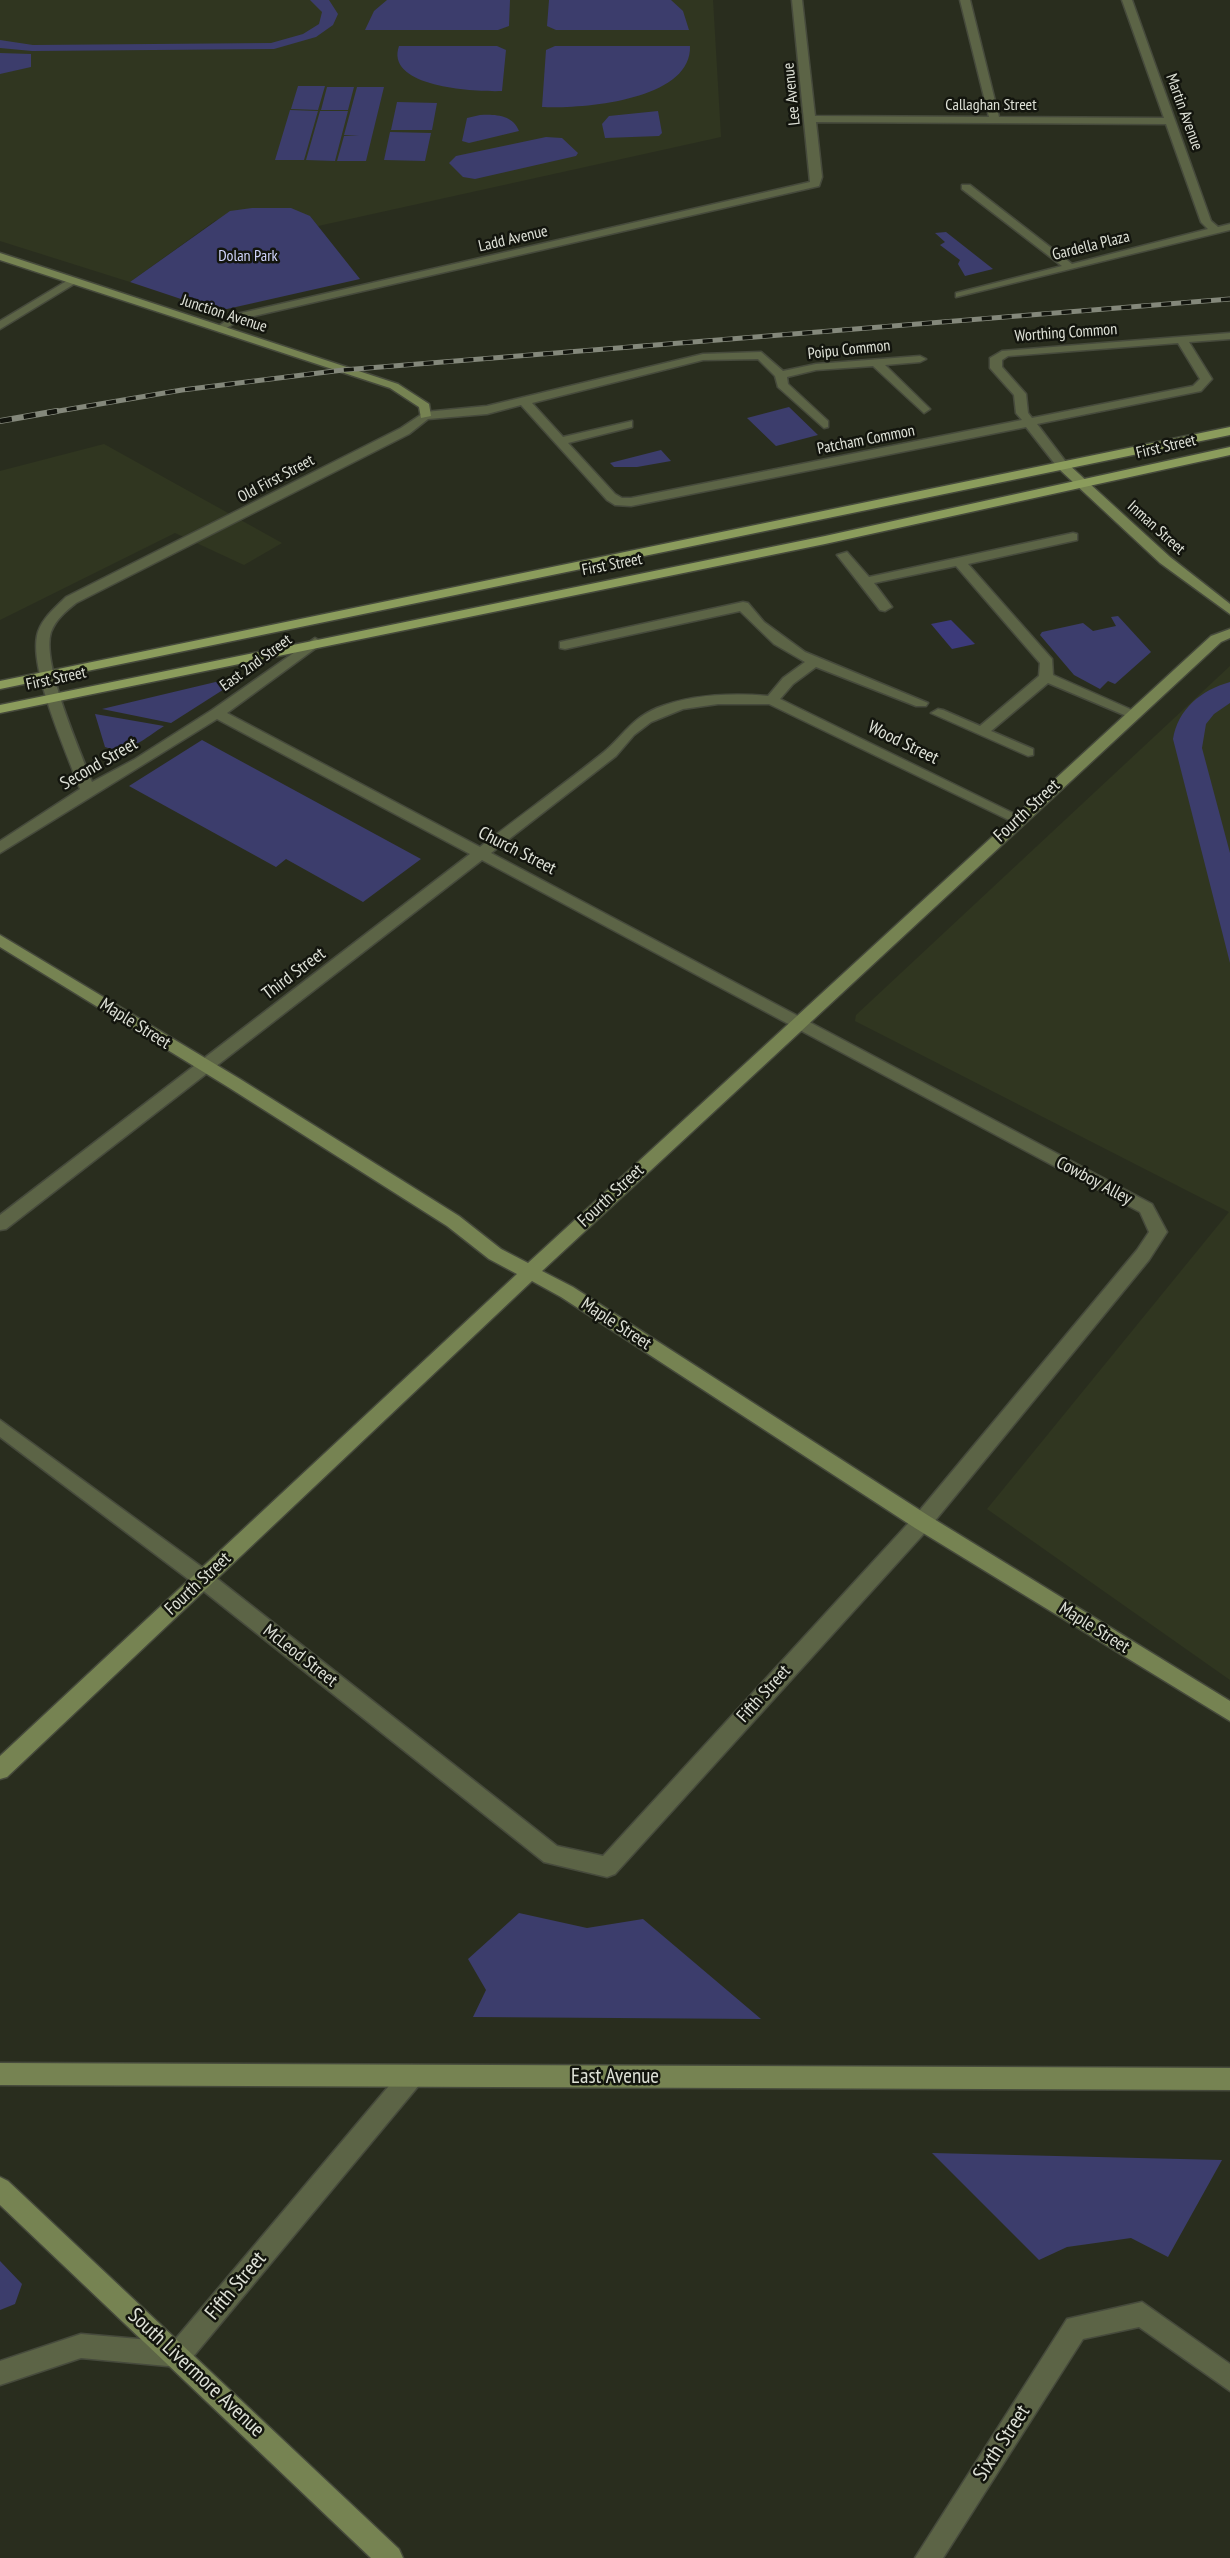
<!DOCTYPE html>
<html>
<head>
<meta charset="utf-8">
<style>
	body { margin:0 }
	canvas { display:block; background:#292d1e }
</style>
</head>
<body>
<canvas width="1230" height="2558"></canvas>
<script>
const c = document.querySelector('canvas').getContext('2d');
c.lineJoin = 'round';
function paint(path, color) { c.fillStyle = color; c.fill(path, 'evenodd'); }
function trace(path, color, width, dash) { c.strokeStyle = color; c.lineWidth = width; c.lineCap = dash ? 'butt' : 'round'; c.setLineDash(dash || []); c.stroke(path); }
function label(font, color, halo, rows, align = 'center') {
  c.font = font + ' "PT Sans Narrow",sans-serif'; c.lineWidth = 5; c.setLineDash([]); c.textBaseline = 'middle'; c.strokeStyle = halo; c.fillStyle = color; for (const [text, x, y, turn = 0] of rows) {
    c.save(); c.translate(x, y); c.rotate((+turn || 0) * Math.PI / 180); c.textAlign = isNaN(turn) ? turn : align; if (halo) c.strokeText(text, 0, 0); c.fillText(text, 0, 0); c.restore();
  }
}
paint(new Path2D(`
	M 0,0 L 713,0 L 721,137 L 318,226 L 310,216 L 216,220 L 130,282 L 0,241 Z
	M 104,444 L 282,543 L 244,565 L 175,533 L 0,620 L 0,471 Z
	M 1230,666 L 1230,1680 L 987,1509 L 1229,1212 L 855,1021 L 856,1015 Z`), '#303620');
paint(new Path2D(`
	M 310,0 L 329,0 L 338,14 L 333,25 L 316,37 L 274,49 L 32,51 L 0,48 L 0,40 L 33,45 L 271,43 L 303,34 L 319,24 L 322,12 Z
	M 387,0 L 510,0 L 509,26 L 498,30 L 365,30 L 374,11 Z
	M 549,0 L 671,0 L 683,11 L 689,30 L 556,30 L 547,26 Z
	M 399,46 L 497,46 L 506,50 L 502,91 C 478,92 384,88 399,46 Z
	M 555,46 L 690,46 C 692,101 580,109 542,107 L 546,50 Z
	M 0,53 L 31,54 L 31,67 L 0,74 Z
	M 298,86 L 325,86 L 318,110 L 291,109 Z
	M 327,87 L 354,87 L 348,110 L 321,110 Z
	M 357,87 L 384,87 L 366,161 L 337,161 L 344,136 L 359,136 L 344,135 Z
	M 397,102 L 437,103 L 432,130 L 391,130 Z
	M 290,110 L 318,111 L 304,160 L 275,160 Z
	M 320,111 L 348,111 L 335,161 L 306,160 Z
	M 658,111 L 662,133 L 659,136 L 605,138 L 602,124 L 609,116 Z
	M 480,115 C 495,114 513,115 519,131 L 469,143 L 462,141 L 467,118 Z
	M 390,132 L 431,133 L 425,161 L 384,160 Z
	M 546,137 L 562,138 L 578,153 L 576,156 L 475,179 L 463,177 L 449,163 L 456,156 Z
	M 252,208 L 291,208 L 310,216 L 360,279 L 227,309 L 211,309 L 130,282 L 230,211 Z
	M 946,232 L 993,269 L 965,276 L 958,264 L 960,260 L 940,245 L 945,242 L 935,233 Z
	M 789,407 L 818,435 L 776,446 L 747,418 Z
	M 661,450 L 671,461 L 637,467 L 614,467 L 610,463 Z
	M 1118,616 L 1151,652 L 1115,684 L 1108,681 L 1100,689 L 1074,675 L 1040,635 L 1042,632 L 1083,623 L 1093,631 L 1116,626 L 1111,617 Z
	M 224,680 L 229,686 L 171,723 L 102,709 Z
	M 1230,682 L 1230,703 L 1214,714 L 1206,724 L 1202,748 L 1230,853 L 1230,963 L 1173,739 C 1178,709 1201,690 1230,682 Z
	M 95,714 L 164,726 C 145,738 129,755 105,747 Z
	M 202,740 L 421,859 L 363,902 L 286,859 L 276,867 L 129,786 Z
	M 519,1913 L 587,1928 L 643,1919 L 761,2019 L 473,2017 L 486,1990 L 468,1959 Z
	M 932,2153 L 1222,2160 L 1168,2257 L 1131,2238 L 1067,2247 L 1039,2260 Z
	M 0,2261 L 22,2284 L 15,2304 L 0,2310 Z`), '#3c3d6c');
paint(new Path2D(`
	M 951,620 L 975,644 L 952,649 L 931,624 Z`), '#3c3a7a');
const street = new Path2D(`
	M 792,0 L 802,0 L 815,116 L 989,117 L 960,0 L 970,0 L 999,117 L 1164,118 L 1122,0 L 1132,0 L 1211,221 L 1218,227 L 1230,224 L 1230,230 L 956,297 L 956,293 L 1062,266 L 962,189 L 962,185 L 970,185 L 1072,264 L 1208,229 L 1201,222 L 1166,124 L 816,122 L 822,177 L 819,186 L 241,319 L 220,332 L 214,329 L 237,314 L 810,182 Z
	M 70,279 L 79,281 L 0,329 L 0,321 Z
	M 1230,333 L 1230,339 L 1189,342 L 1212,379 L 1201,391 L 1037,424 L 1069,466 L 1063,470 L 1059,469 L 1026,427 L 631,506 L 615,505 L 607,500 L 521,405 L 487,414 L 428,419 L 409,434 L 76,603 C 66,611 56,619 51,632 C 41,663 80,750 92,782 L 135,759 L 212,710 L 315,638 L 322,642 L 320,645 L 227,713 L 480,847 C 521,815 563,785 604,752 C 623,736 631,719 657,708 C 692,694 731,693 768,696 L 783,678 L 805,662 L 774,644 L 740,611 L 565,649 L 560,648 L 560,642 L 743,602 L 748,603 L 764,622 L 805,652 L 928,703 L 926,706 L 916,706 L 816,667 L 793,684 L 780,699 L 1025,819 L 1023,822 L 1013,822 L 769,704 L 718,704 L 683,709 L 651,722 L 634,735 L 616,756 L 491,853 L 1152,1204 L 1167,1232 L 1149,1260 L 929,1528 L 615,1874 L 607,1877 L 544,1862 L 196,1585 L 0,1437 L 0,1420 L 210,1573 L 557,1846 L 603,1856 L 915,1516 L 1137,1250 L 1149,1232 L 1140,1212 L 482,860 L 6,1229 L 0,1230 L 0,1215 L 470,854 L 217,719 L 0,853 L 0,841 L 80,789 C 67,753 30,672 37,636 C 40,620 55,608 66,597 L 401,428 L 425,412 L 487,406 L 703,354 L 761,352 L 783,371 L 816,364 L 920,356 L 926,359 L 920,362 L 885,365 L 928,407 L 930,409 L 924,413 L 873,366 L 816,370 L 787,377 L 788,384 L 828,421 L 828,427 L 824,428 L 778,387 L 775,376 L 758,359 L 703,360 L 532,403 L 563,437 L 632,421 L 632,427 L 568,443 L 615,494 L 622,498 L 631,498 L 1022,420 L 1016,413 L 1014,395 L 990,368 L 990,358 L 1002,351 ZM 1178,343 L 1200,379 L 1193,386 L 1032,418 L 1028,413 L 1026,394 L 1002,367 L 1002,360 L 1008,356 Z
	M 1073,533 L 1077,534 L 1077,540 L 968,564 L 1052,659 L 1053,675 L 1141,714 L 1139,717 L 1129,717 L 1048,683 L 991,731 L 1033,749 L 1033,755 L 1028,756 L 931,713 L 938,709 L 943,710 L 980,726 L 1039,676 L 1040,663 L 956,566 L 874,583 L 892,607 L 885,611 L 880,610 L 837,555 L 847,552 L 869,577 Z
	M 412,2065 L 420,2068 L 423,2076 L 420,2084 L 187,2364 L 178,2367 L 81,2358 L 0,2385 L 0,2361 L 81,2334 L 173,2342 L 404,2068 Z
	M 1142,2302 L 1230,2364 L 1230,2391 L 1139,2327 L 1083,2339 L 943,2558 L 915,2558 L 1067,2319 Z`);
const secondary = new Path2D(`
	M 0,253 L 398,384 L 429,404 L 431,416 L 421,418 L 419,407 L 390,388 L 0,260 Z
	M 1059,463 L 1067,463 L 1170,557 L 1230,604 L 1230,614 L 1160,563 L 1059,469 Z
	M 1230,629 L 1230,638 L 1221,642 L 542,1271 L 573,1287 L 929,1516 L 1230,1701 L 1230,1721 L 915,1528 L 561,1297 L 532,1281 L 7,1777 L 0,1779 L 0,1756 L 517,1274 L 489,1259 L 447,1226 L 228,1087 L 0,947 L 0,935 L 240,1079 L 459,1216 L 501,1249 L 528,1263 L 1211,636 Z
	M 0,2063 L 1230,2068 L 1230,2090 L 0,2085 Z
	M 0,2177 L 8,2181 L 399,2549 L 403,2558 L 371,2558 L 0,2205 Z`);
const primary = new Path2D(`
	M 1230,427 L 1230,435 L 0,689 L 0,681 Z
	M 1230,447 L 1230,455 L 825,544 L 0,713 L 0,705 L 825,536 Z`);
trace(street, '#464a3c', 3);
trace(secondary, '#464a3c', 3);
trace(primary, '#464a3c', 3);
paint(street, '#5c6446');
paint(secondary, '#768352');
paint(primary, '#8b9c5c');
const railFar1 = new Path2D(`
	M 47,413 L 182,390 L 343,370 L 1230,299`);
const rail = new Path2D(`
	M 0,421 L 57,411`);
trace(railFar1, '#84887b', 5);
trace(rail, '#84887b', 6);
trace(railFar1, '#13150e', 3.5, [10]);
trace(rail, '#13150e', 4.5, [12]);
label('16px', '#dee1d7', '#13150e', [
	["Lee Avenue",792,94,-96],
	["Callaghan Street",991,105],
	["Martin Avenue",1184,112,70],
	["Ladd Avenue",513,239,-13],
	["Gardella Plaza",1091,246,-14],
	["Junction Avenue",224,314,18],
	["Worthing Common",1066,333,-4],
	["Poipu Common",849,350,-6],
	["Patcham Common",866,440,-11],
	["First Street",1166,447,-13],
	["Old First Street",276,479,-28],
	["Inman Street",1156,528,42],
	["First Street",612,565,-11],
	["East 2nd Street",256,663,-36],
	["First Street",56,679,-12]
]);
label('16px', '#d2d6fd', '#13150e', [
	["Dolan Park",248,256]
]);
label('18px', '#dee1d7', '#13150e', [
	["Wood Street",903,743,26],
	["Second Street",99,764,-30],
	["Fourth Street",1027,811,-43],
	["Church Street",517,851,27],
	["Third Street",294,974,-37],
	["Maple Street",135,1024,32],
	["Cowboy Alley",1094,1181,28],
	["Fourth Street",611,1196,-43],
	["Maple Street",616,1324,33],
	["Fourth Street",198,1584,-43],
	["Maple Street",1094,1628,32],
	["McLeod Street",300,1656,38],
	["Fifth Street",764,1694,-48]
]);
label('21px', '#dee1d7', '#13150e', [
	["East Avenue",615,2077],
	["Fifth Street",236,2286,-50],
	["South Livermore Avenue",196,2373,43],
	["Sixth Street",1002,2443,-57]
]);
</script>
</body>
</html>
